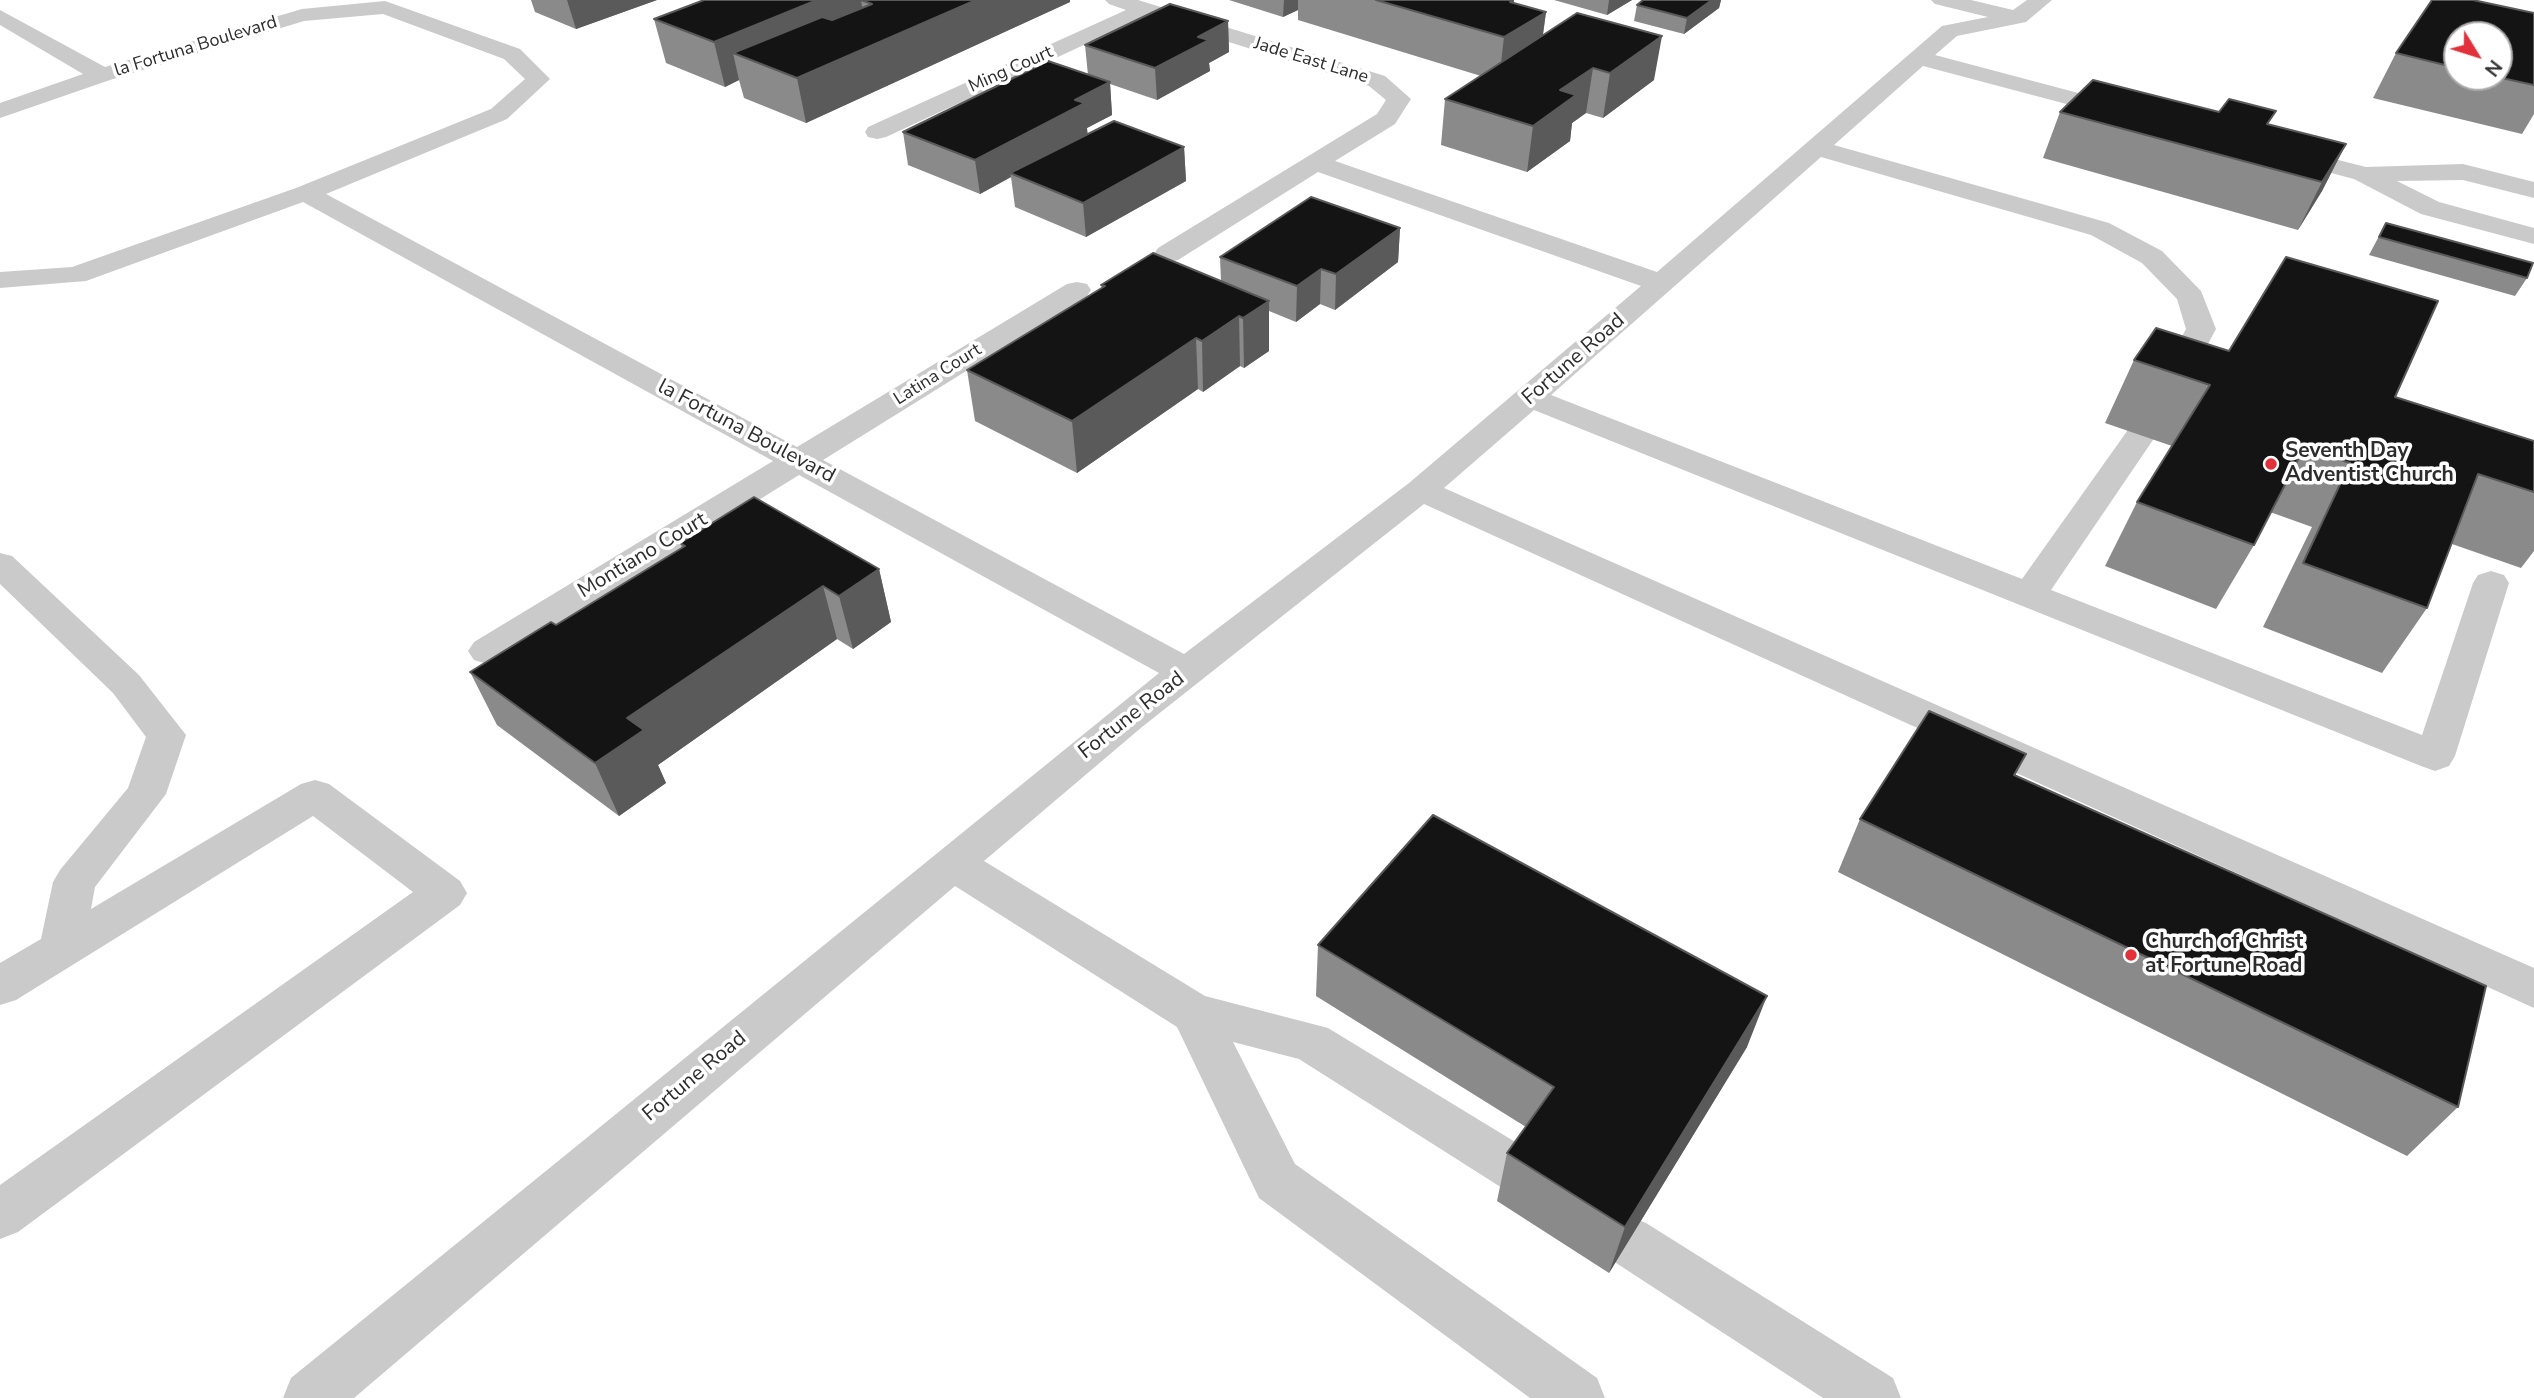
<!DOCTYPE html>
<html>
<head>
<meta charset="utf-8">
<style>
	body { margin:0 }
	#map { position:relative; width:2534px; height:1398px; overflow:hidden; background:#fff; font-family:"Nunito Sans",sans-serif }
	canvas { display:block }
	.north { position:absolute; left:2443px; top:21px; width:70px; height:70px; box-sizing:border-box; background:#fff; border:2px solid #ababab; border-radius:50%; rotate:128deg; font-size:19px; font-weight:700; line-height:28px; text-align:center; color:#2d2d2d }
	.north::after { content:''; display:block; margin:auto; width:24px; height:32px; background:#e1313b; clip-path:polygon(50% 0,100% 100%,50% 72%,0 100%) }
</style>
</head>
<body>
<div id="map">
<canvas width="2534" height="1398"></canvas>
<div class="north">N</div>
</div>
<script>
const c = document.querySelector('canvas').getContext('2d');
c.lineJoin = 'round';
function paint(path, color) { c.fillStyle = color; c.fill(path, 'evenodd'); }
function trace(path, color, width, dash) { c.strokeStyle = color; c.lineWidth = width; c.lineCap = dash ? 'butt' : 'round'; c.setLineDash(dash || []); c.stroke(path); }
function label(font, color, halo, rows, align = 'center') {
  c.font = font + ' "Nunito Sans",sans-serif'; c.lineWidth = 7; c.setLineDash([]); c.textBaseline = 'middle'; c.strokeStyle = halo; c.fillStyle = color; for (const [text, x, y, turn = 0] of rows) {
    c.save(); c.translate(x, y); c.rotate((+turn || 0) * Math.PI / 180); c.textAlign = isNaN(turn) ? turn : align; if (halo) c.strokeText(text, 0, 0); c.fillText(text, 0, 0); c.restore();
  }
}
paint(new Path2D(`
	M 1105,0 L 1138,0 L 1385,76 L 1411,99 L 1395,124 L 1335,161 L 1657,272 L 1942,26 L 1988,17 L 1935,4 L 1931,0 L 1971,0 L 2013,10 L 2027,0 L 2052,0 L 2026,22 L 1957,36 L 1935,55 L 2131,107 L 2135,112 L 2131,117 L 2123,119 L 1923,66 L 1834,145 L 2109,223 L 2162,251 L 2201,291 L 2216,329 L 2181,394 L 2170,396 L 2159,394 L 2155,387 L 2186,329 L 2177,299 L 2142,263 L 2091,235 L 1821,157 L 1551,395 L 2022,579 L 2130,427 L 2141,424 L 2152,427 L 2157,434 L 2051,590 L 2422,735 L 2473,583 L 2478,575 L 2491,571 L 2504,575 L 2509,583 L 2455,756 L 2449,766 L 2435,771 L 2421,766 L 1534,410 L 1444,488 L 2534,968 L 2534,1008 L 1424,504 L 1142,727 L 984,861 L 1205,996 L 1328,1028 L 1535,1154 L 1542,1170 L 1535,1186 L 1517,1193 L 1499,1186 L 1299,1059 L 1233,1042 L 1295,1164 L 1597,1378 L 1605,1398 L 1530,1398 L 1259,1198 L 1177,1027 L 955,886 L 354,1398 L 283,1398 L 291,1378 L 1159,673 L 799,475 L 500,660 L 487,664 L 474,660 L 468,651 L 474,642 L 773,461 L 303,202 L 86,281 L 0,288 L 0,272 L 72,267 L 296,188 L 491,109 L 525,79 L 504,59 L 383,14 L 304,21 L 110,80 L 0,118 L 0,103 L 83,74 L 0,25 L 0,10 L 105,67 L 302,9 L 385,1 L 520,49 L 550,79 L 507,119 L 326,194 L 797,447 L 1067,284 L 1077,282 L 1087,284 L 1091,290 L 1087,296 L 823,460 L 1184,654 L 1409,483 L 1641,286 L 1318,172 L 1178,260 L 1168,262 L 1158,260 L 1154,254 L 1158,248 L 1377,114 L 1386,100 L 1369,86 L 1146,16 L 886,137 L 877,139 L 868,137 L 865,132 L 868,127 L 1126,10 L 1109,4 Z
	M 2283,146 L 2366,167 L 2463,164 L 2534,182 L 2534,198 L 2463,180 L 2397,181 L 2439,202 L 2534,228 L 2534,244 L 2421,214 L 2354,179 L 2274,158 L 2271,153 L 2274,148 Z
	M 0,553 L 12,556 L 139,675 L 186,735 L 166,794 L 95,887 L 91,909 L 301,784 L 315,780 L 329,784 L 460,881 L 467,893 L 460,905 L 18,1232 L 0,1239 L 0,1185 L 413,892 L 313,816 L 16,1000 L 0,1005 L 0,963 L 41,939 L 53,882 L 60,870 L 128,788 L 146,737 L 113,693 L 0,584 Z
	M 1628,1216 L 1646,1223 L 1893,1378 L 1901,1398 L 1823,1398 L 1610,1259 L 1602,1241 L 1610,1223 Z`), '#cacaca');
paint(new Path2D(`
	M 531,0 L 657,0 L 576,29 L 535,12 Z
	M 704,0 L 1070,0 L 1070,2 L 806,123 L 744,98 L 739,80 L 725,87 L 666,63 L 654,19 Z
	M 1229,0 L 1514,0 L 1513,3 L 1546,12 L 1543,35 L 1654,80 L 1603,118 L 1586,113 L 1572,123 L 1570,141 L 1527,172 L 1441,145 L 1445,99 L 1481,76 L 1298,20 L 1298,10 L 1283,17 Z
	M 1554,0 L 1632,0 L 1607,15 Z
	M 1643,0 L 1721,0 L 1719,8 L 1684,34 L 1634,21 L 1637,5 Z
	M 2432,0 L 2473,0 L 2534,13 L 2534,114 L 2522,134 L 2373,98 L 2396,53 ZM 2457,35 L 2499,35 L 2499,77 L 2457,77 Z
	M 1228,21 L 1229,52 L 1209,63 L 1210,71 L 1157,100 L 1110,84 L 1112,115 L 1087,128 L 1087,135 L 1184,147 L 1186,181 L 1086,237 L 1015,207 L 1011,177 L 980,194 L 908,165 L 903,132 L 1088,75 L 1085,45 Z
	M 2060,112 L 2270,125 L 2346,144 L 2322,191 L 2298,230 L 2043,158 Z
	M 2386,223 L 2527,278 L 2515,296 L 2369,255 Z
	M 1400,228 L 1398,262 L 1335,310 L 1320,304 L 1296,322 L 1269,311 L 1269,351 L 1244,368 L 1240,366 L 1203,392 L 1198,389 L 1077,473 L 975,421 L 967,370 L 1102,288 L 1101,285 L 1221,281 L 1220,257 Z
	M 2229,351 L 2395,397 L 2534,441 L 2534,551 L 2521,568 L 2452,544 L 2427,608 L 2382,673 L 2263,627 L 2312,527 L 2270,512 L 2254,545 L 2216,609 L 2105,566 L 2137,502 L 2172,446 L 2105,423 L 2134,360 Z
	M 680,543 L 879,569 L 891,622 L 853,649 L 837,639 L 658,765 L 666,783 L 619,816 L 497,725 L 470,672 L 556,625 L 682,548 Z
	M 2026,754 L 2015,776 L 2458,1107 L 2407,1156 L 1838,872 L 1860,819 Z
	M 1318,945 L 1747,1047 L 1609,1273 L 1497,1201 L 1507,1153 L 1526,1127 L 1316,996 Z`), '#8a8a8a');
paint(new Path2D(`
	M 567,0 L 657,0 L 576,29 Z
	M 817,0 L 904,0 L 872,4 L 861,0 L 865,26 L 733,53 L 739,80 L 725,87 L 714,42 Z
	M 976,0 L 1070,0 L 1070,2 L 806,123 L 797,78 Z
	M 1284,0 L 1298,0 L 1298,10 L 1283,17 Z
	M 1514,0 L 1510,34 L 1546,12 L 1540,55 L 1499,81 L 1504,37 L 1510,2 Z
	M 1609,0 L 1632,0 L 1607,15 Z
	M 1712,0 L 1721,0 L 1719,8 L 1684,34 L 1687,18 Z
	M 1228,21 L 1229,52 L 1209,63 L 1210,71 L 1157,100 L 1155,68 L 1198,37 Z
	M 1662,36 L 1654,80 L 1603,118 L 1610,73 Z
	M 1593,68 L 1586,113 L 1572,123 L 1570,141 L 1527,172 L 1533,126 L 1560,90 Z
	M 1110,82 L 1112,115 L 1087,128 L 1088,136 L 1010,173 L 1011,177 L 980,194 L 975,160 L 1075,100 Z
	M 2346,144 L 2322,191 L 2298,230 L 2322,182 Z
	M 1184,147 L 1186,181 L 1086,237 L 1083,203 Z
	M 1400,228 L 1398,262 L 1335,310 L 1336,274 Z
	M 1321,269 L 1320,304 L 1296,322 L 1297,286 Z
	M 1269,301 L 1269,351 L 1244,368 L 1243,318 Z
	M 1239,316 L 1240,366 L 1203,392 L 1202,341 Z
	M 1196,338 L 1198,389 L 1077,473 L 1072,421 Z
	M 879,569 L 891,622 L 853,649 L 839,596 Z
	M 823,586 L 837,639 L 658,765 L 666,783 L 619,816 L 595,763 L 627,718 Z
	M 1767,996 L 1747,1047 L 1609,1273 L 1625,1227 Z`), '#5a5a5a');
const building = new Path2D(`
	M 704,0 L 817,0 L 714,42 L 654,19 Z
	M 861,0 L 976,0 L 797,78 L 733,53 L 822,17 L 832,20 L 872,4 Z
	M 1376,0 L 1513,0 L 1510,2 L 1546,12 L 1504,37 Z
	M 1643,0 L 1712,0 L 1687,18 L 1637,5 Z
	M 2432,0 L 2473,0 L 2534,13 L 2534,85 L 2497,77 L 2499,77 L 2499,35 L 2457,35 L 2457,68 L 2396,53 Z
	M 1170,4 L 1228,21 L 1198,37 L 1209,40 L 1155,68 L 1085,45 Z
	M 1577,13 L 1662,36 L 1610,73 L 1593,68 L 1560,90 L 1576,95 L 1533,126 L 1445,99 Z
	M 1048,61 L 1110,82 L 1075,100 L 1085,103 L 975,160 L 903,132 Z
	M 2093,80 L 2219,112 L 2229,99 L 2276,111 L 2267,124 L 2346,144 L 2322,182 L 2060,112 Z
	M 1114,121 L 1184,147 L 1083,203 L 1010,173 Z
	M 1311,197 L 1400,228 L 1336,274 L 1321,269 L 1297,286 L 1220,257 Z
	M 2386,223 L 2533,263 L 2527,278 L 2379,237 Z
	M 1153,253 L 1269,301 L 1243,318 L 1239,316 L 1202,341 L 1196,338 L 1072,421 L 967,370 L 1105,286 L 1101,285 Z
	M 2286,257 L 2438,301 L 2395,397 L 2534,441 L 2534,492 L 2478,474 L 2427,608 L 2303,563 L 2350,463 L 2304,448 L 2254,545 L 2137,502 L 2210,385 L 2134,360 L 2156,328 L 2229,351 Z
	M 754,497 L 879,569 L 839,596 L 823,586 L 627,718 L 644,730 L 595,763 L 470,672 L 551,622 L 556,625 L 685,546 L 680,543 Z
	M 1929,711 L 2026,754 L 2014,775 L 2486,986 L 2458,1107 L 1860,819 Z
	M 1433,815 L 1767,996 L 1625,1227 L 1507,1153 L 1554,1087 L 1318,945 Z`);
paint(building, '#141414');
trace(building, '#5a5a5a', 2);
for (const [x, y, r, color] of [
	[2271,464,7,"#e1313b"],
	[2131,955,7,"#e1313b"]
]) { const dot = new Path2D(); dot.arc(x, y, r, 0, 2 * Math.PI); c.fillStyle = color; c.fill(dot); trace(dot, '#fff', 2.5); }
label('18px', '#2d2d2d', '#fff', [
	["la Fortuna Boulevard",196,47,-17],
	["Jade East Lane",1311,61,17],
	["Ming Court",1011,70,-24],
	["Latina Court",938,375,-32]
]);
label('21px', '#2d2d2d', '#fff', [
	["Fortune Road",1574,360,-41],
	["la Fortuna Boulevard",746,432,28],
	["Montiano Court",643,556,-31],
	["Fortune Road",1132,716,-38],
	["Fortune Road",695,1077,-40]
]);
label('bold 21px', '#2d2d2d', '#fff', [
	["Seventh Day",2285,452],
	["Adventist Church",2285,476],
	["Church of Christ",2145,943],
	["at Fortune Road",2145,967]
], 'left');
</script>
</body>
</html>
